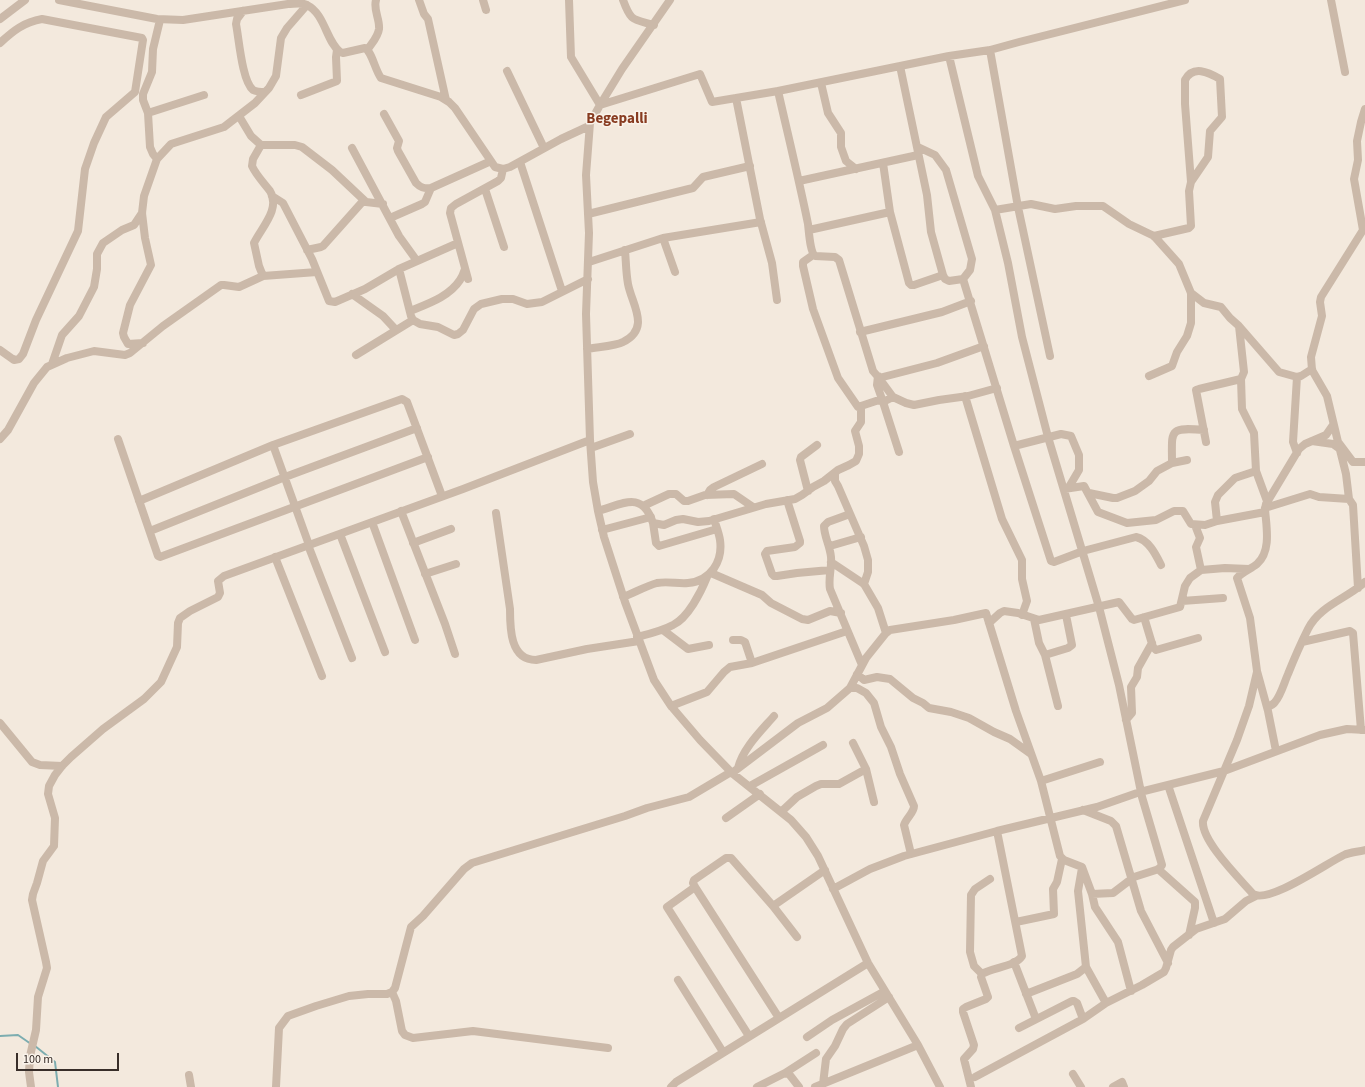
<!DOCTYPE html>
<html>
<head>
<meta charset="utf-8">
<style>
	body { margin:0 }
	#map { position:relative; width:1365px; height:1087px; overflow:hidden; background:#f3e9dd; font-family:"Source Sans 3",sans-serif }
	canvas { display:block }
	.scale { position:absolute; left:16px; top:1053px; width:103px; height:18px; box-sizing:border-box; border:2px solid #382e29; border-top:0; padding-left:5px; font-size:12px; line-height:14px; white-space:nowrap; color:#382e29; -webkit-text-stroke:3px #faf3ea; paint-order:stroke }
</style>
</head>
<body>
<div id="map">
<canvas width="1365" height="1087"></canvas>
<div class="scale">100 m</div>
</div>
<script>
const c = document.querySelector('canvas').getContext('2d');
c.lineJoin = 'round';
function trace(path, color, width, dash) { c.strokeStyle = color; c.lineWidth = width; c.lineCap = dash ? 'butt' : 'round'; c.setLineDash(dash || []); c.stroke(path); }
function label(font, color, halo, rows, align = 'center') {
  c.font = font + ' "Source Sans 3",sans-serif'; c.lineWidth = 3; c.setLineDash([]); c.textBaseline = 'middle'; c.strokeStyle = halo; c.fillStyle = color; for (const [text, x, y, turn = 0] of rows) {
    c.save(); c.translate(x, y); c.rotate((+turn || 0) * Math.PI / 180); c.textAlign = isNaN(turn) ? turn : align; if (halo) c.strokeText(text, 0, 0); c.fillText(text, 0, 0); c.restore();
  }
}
trace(new Path2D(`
	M 0,1036 L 18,1035 L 31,1044
	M 35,1046 L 55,1062 L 58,1087`), '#7cadb0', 2);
trace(new Path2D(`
	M 59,0 L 157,19 L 183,20 L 288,4 C 294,4 302,2 307,5 C 325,14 326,41 340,52 L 343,53 L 365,48 C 372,52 375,70 381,78 L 441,97 L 449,102 L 455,108 L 495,167 L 503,169 L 510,167 L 561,139 L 589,126
	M 419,0 L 424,14 L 428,19 L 446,100
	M 483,0 L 486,10
	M 569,0 L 571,57 L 600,105 L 590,123 L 586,175 L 589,233 L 586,314 L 590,440 L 593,482 L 598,511 L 604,537 L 625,602 L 654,680 L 671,706 L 700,740 L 732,773 L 791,820 L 806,837 L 818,856 L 868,963 L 918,1045 L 940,1087
	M 623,0 C 631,22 633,19 654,25
	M 1331,0 L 1345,72
	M 243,11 L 237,19 L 236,24 C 239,39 242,81 253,90 C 257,92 261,92 265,92
	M 0,19 L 25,0
	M 0,43 C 13,31 24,22 42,19 L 142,38 L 143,40 L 135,92 L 106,117 L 94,143 L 85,169 L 78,231 L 36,320 L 23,354 L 19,359 L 14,360 L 0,350
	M 368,49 C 372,43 378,37 379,29 C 380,19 373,10 376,0
	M 990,50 L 1018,207 L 1050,356
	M 900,66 L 927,195 L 931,232 L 943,275 L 945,279 L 949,281 L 963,279 L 970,270 L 972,259 L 946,170 L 935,155 L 918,147
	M 507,71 L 544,148
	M 821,83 L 828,113 L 841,133 L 841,147 L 846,161 L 856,169
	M 778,91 C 788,135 799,180 808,224 C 809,232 810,252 815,256 L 835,257 L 839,260 L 873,371 L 879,378 L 893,397 L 906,403 L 914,405 L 939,400 L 968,396 L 997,388
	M 301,95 L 337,81 L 336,57 L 337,50
	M 736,98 L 760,219 L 772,263 L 777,300
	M 600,105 L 700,74 L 712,102 L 778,91 L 949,56 L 990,50 L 1019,42 L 1185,0
	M 600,105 L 622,69 L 670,0
	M 1365,109 L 1361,122 L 1357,141 L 1358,160 L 1354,179 L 1363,230 L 1321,297 L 1320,302 L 1322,316 L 1311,357 L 1312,370 L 1327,396 L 1338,442 L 1353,462 L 1365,462
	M 148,113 L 204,95
	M 384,114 L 399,141 L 397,148 L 398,151 L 416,183 C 421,188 425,189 431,188 L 491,161
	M 239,116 L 251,136 L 261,145 L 295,145 L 302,147 L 332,170 L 366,202 L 383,204
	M 261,145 L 253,159 L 252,166 C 256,175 264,183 270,191 C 281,209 261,228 254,243 L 259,266 L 263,276
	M 352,148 L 399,236 L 417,261
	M 157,159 L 153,154 L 150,147 L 148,113 L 143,100 L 143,94 L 152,72 L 153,49 L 160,20
	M 520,162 L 562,291
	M 883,163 L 890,212 L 909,283 L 911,285 L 914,285 L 943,275
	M 799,181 L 918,155
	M 485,189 L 504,247
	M 272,196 L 283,203 L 312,259 L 329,301 L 335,302 L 365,289 L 399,269 L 458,243
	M 995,210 L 1031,204 L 1055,209 L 1076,206 L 1103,206 L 1129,224 L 1154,236 L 1179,264 L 1191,293 L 1191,323 L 1187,336 L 1177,352 L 1172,366 L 1149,376
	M 588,214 L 693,188 L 703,177 L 750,166
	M 390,218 L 422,204 L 425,202 L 431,188
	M 809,230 L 890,212
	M 1154,236 L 1189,228 L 1191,226 L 1189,191 L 1191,182 L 1208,157 L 1210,131 L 1222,117 L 1220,79 C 1208,72 1193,65 1185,80 L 1185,104 L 1191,182
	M 663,238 L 675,272
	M 307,250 L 321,247 L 323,246 L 364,200
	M 813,255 L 803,262 L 803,266 L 813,309 L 838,378 L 858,407 L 879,400 L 883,402 L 893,397
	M 589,262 L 663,238 L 761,222
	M 399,269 L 411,316 L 413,320 L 420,324 L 438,327 L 454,335 L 458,334 L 463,330 L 474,309 L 481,304 L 502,299 L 513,299 L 527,304 L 542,302 L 588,279
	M 468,279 L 450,213 L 451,208 L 456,204 L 498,181 L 501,178 L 503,169
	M 963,279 L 1014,446 L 1051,561 L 1054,562 L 1083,551 L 1136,537 C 1149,540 1156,555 1161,565
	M 1191,293 L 1204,303 L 1221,307 L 1230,318 L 1239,326 L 1244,372 L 1241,379 L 1242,409 L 1254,433 L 1256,471 L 1267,501
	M 352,294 L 383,316 L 396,330
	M 410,311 C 427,304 449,297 460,280 C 462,277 464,272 465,269
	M 1239,326 L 1279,372 L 1297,377 L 1301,376 L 1312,369
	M 860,332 L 942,312 L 971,301
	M 143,343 L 128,344 L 124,337 L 123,333 L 130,305 L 151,265 L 145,238 L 142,213 L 144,196 L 157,159 L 171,144 L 224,127 L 255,103 L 269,88 L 276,76 L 281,38 L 287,28 L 307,5
	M 587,349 C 597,347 616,346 623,342 C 651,328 632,305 628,284 C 626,273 626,262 625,250
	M 356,355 L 413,320
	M 52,364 L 62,335 L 79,316 L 94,287 L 97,269 L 97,254 L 103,243 L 122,230 L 134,225 L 142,213
	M 878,376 L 877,385 L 883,402 L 899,452
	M 879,378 L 937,363 L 984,346
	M 965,396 L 1002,519 L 1022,560 L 1022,579 L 1027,601 L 1022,615
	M 0,439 L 8,430 L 34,383 L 47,367 L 67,358 L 94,351 L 125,355 L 130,353 L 163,326 L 221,285 L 224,285 L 239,287 L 263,276 L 317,272
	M 118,439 L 158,556 L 160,557 L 428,457
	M 1312,441 L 1333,444 L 1340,449
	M 1206,442 L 1196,390 L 1199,389 L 1241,379
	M 273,445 L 309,545
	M 1014,446 L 1061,434 L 1071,436 L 1079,455 L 1079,470 L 1069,487
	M 1340,447 L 1340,450 L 1346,474 L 1349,499
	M 591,448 L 630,434
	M 1297,453 L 1293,442 L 1297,377
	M 1172,463 C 1172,430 1168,427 1204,430
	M 835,474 L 835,481 L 838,486 L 864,546 L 868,560 L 868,572 L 864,584
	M 1064,489 L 1084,486 L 1098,512 L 1127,523 L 1156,520 L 1174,511 L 1183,511 L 1191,524 L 1205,525 L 1217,521 L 1215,502 L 1218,495 L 1235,478 L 1256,471
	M 808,491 L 800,460 L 801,457 L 817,445
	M 1089,493 L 1113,498 L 1117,498 L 1135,491 L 1149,481 L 1157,471 L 1172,463 L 1187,460
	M 707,495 L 710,490 L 714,487 L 762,464
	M 787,500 L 800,541 L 800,543 L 795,547 L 767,551 L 765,554 L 772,574 L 774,576 L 777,576 L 797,573 L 830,570
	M 139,501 L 273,445 L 402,399 L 407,402 L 442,496
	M 643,506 L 669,494 L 676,494 L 684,501 L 688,501 L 705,495 L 734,494 L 753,507
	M 1265,508 L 1310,494 L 1319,497 L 1349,499 L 1353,505 L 1358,588
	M 401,511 L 445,624 L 455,654
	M 598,511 C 623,504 642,490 653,523 L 664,525 L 676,520 L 683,519 L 698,522 L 709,521 L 766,504 L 795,499 L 802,495 L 813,487 L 824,481 L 838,470 L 849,465 L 856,461 L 859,454 L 859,446 L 855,431 L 861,422 L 861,407
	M 496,513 L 510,609 C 510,628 510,660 536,660 L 587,649 L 639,641
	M 850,514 L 828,522 L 824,526 C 824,536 830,546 831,557 C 832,568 828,578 830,589 L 862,665
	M 1217,521 L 1265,512
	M 372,522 L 415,640
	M 653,523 L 656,543 L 659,546 L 717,529
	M 602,530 L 651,517
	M 150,531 L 285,477 L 417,428
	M 340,534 L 385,652
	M 413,543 L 451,529
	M 308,545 L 352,658
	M 830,546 L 861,537
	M 275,557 L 322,676
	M 831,562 L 864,584 L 878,608 L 886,633
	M 1201,570 L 1225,568 L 1249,569
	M 711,573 L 762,595 L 771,603 L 802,619 L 808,620 L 830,611 L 841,613
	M 425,574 L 456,564
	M 623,597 C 634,593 646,586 657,583 C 668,581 678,584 688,583 C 711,581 723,561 720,540 C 719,533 716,526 714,519
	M 1182,601 L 1223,598
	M 1144,617 L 1153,647 L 1156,650 L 1198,638
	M 1034,619 L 1039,643 L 1045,655 L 1058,706
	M 989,623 L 1000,613 L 1004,611 L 1018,613 L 1039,620 L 1119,602 L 1132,619 L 1134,620 L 1180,607 L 1185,586 L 1190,578 L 1201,570 L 1196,547 L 1200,538 L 1195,525
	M 663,630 L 688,649 L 709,645
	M 637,637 C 649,634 662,631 673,625 C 688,618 701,592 707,577
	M 733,640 L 741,640 L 745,642 L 752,663
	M 1302,642 L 1350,631 L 1353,633 L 1361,730
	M 1045,655 L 1068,648 L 1072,645 L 1066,615
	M 1257,672 L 1249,706 L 1237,740 L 1203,821 C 1201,841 1240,879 1253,894 C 1269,904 1327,863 1344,855 C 1350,852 1358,852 1365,850
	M 857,674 L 864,680 L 877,677 L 890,679 L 913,698 L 923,703 L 929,708 L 951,712 L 969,718 L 994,732 L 1010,739 L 1031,754
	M 850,688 L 857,688 L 866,693 L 874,703 L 881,727 L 891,747 L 900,774 L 914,806 C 914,813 906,818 904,825 L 911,854
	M 671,706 L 707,692 L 724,672 L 730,667 L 752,663 L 847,631
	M 1267,707 C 1270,706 1273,705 1275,702 C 1281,695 1284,683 1288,674 C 1294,659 1301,643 1308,629 C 1319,606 1348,598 1365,582
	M 1126,720 L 1132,713 L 1131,687 L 1137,677 L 1138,668 L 1152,643
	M 0,723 L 32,762 L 40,765 L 62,766
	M 853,743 L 866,769 L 874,802
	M 1276,751 L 1268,711 L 1257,671 L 1250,618 L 1237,578 C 1242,572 1251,569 1257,564 C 1272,551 1266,525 1265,509 L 1266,504 L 1299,449 L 1305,444 L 1326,435 L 1333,425
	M 738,768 C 743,748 761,731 774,716
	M 732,773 L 798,723 L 827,708 L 850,688 L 866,658 L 886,633 L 890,630 L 954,620 L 986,613 L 1016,711 L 1041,781 L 1060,856 L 1064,860 L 1082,867 L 1092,894 L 1113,893 L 1134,877 L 1159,869 L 1162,865 L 1142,797 L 1119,685 L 1099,607 L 1048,437 L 1022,337 L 1008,263 L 995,210 L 978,176 L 949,56
	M 1041,781 L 1100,762
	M 1168,785 L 1214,923
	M 750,786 L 823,745
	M 1083,810 L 1111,821 L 1116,826 L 1141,911 L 1168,963
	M 781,812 L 797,797 L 816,786 L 821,784 L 839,784 L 866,769
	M 726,818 L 760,794
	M 1158,869 L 1195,902 L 1195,908 L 1189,935
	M 695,887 L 667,907 L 749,1036
	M 833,889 L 870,869 L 904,856 L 997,831 L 1097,807 L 1140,792 L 1224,771 L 1320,735 L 1347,729 L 1365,730
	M 1092,894 L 1095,907 L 1118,942 L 1131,991
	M 773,906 L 825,870
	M 1016,922 L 1054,914 L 1053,889 L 1057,882 L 1062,859
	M 1014,962 L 1036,1019
	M 1086,967 L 1106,1003
	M 982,974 L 974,966 L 970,952 L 971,895 L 975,889 L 990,879
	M 678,980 L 723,1052
	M 392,992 L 396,1001 L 402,1031 L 405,1035 L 413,1038 L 473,1031 L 608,1048
	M 1026,994 L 1077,974 L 1086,967 L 1078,891 L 1082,868
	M 779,1018 L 695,887 L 693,883 L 694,880 L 726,858 L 731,858 L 773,906 L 797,937
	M 1019,1028 L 1072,1001 L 1074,1001 L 1077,1003 L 1083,1019
	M 807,1037 L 832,1020 L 885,991
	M 785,1073 L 816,1053
	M 1073,1074 L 1081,1087
	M 189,1075 L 191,1087
	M 975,1077 L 1083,1019 L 1106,1003 L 1142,985 L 1164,972 L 1166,968 L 1171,950 L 1173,947 L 1196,929 L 1225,919 L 1246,901 L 1256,896
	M 823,1084 L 826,1059 L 835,1046 L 843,1029 L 847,1024 L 889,997
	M 31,1087 L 29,1072 L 30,1056 L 36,1030 L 38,997 L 47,968 L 46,962 L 32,900 L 33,894 L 37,883 L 43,861 L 54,846 L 55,818 L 48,794 L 49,786 L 55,775 L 62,766 L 71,757 L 103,729 L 144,699 L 161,682 L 177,647 L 178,623 L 180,618 L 190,611 L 218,597 L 220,593 L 218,581 L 224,576 L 463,489 L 590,440
	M 276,1087 L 279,1028 L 288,1016 L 316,1006 L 349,996 L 368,994 L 387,994 L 392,992 L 395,988 L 411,927 L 423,916 L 464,869 L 472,863 L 625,816 L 647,808 L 689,797 L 731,772
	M 671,1087 L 676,1082 L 868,963
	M 757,1087 L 785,1073 L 789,1074 L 799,1087
	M 815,1087 L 918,1045
	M 971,1087 L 964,1059 L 973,1049 L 974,1045 L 963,1012 L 963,1009 L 966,1007 L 986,999 L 988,997 L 981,977 L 982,974 C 993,967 1015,967 1022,956 L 997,831
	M 1113,1087 L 1122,1082 L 1124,1087`), '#cbb9a9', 8);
label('bold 15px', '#883c21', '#faf3ea', [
	["Begepalli",617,120]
]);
</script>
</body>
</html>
